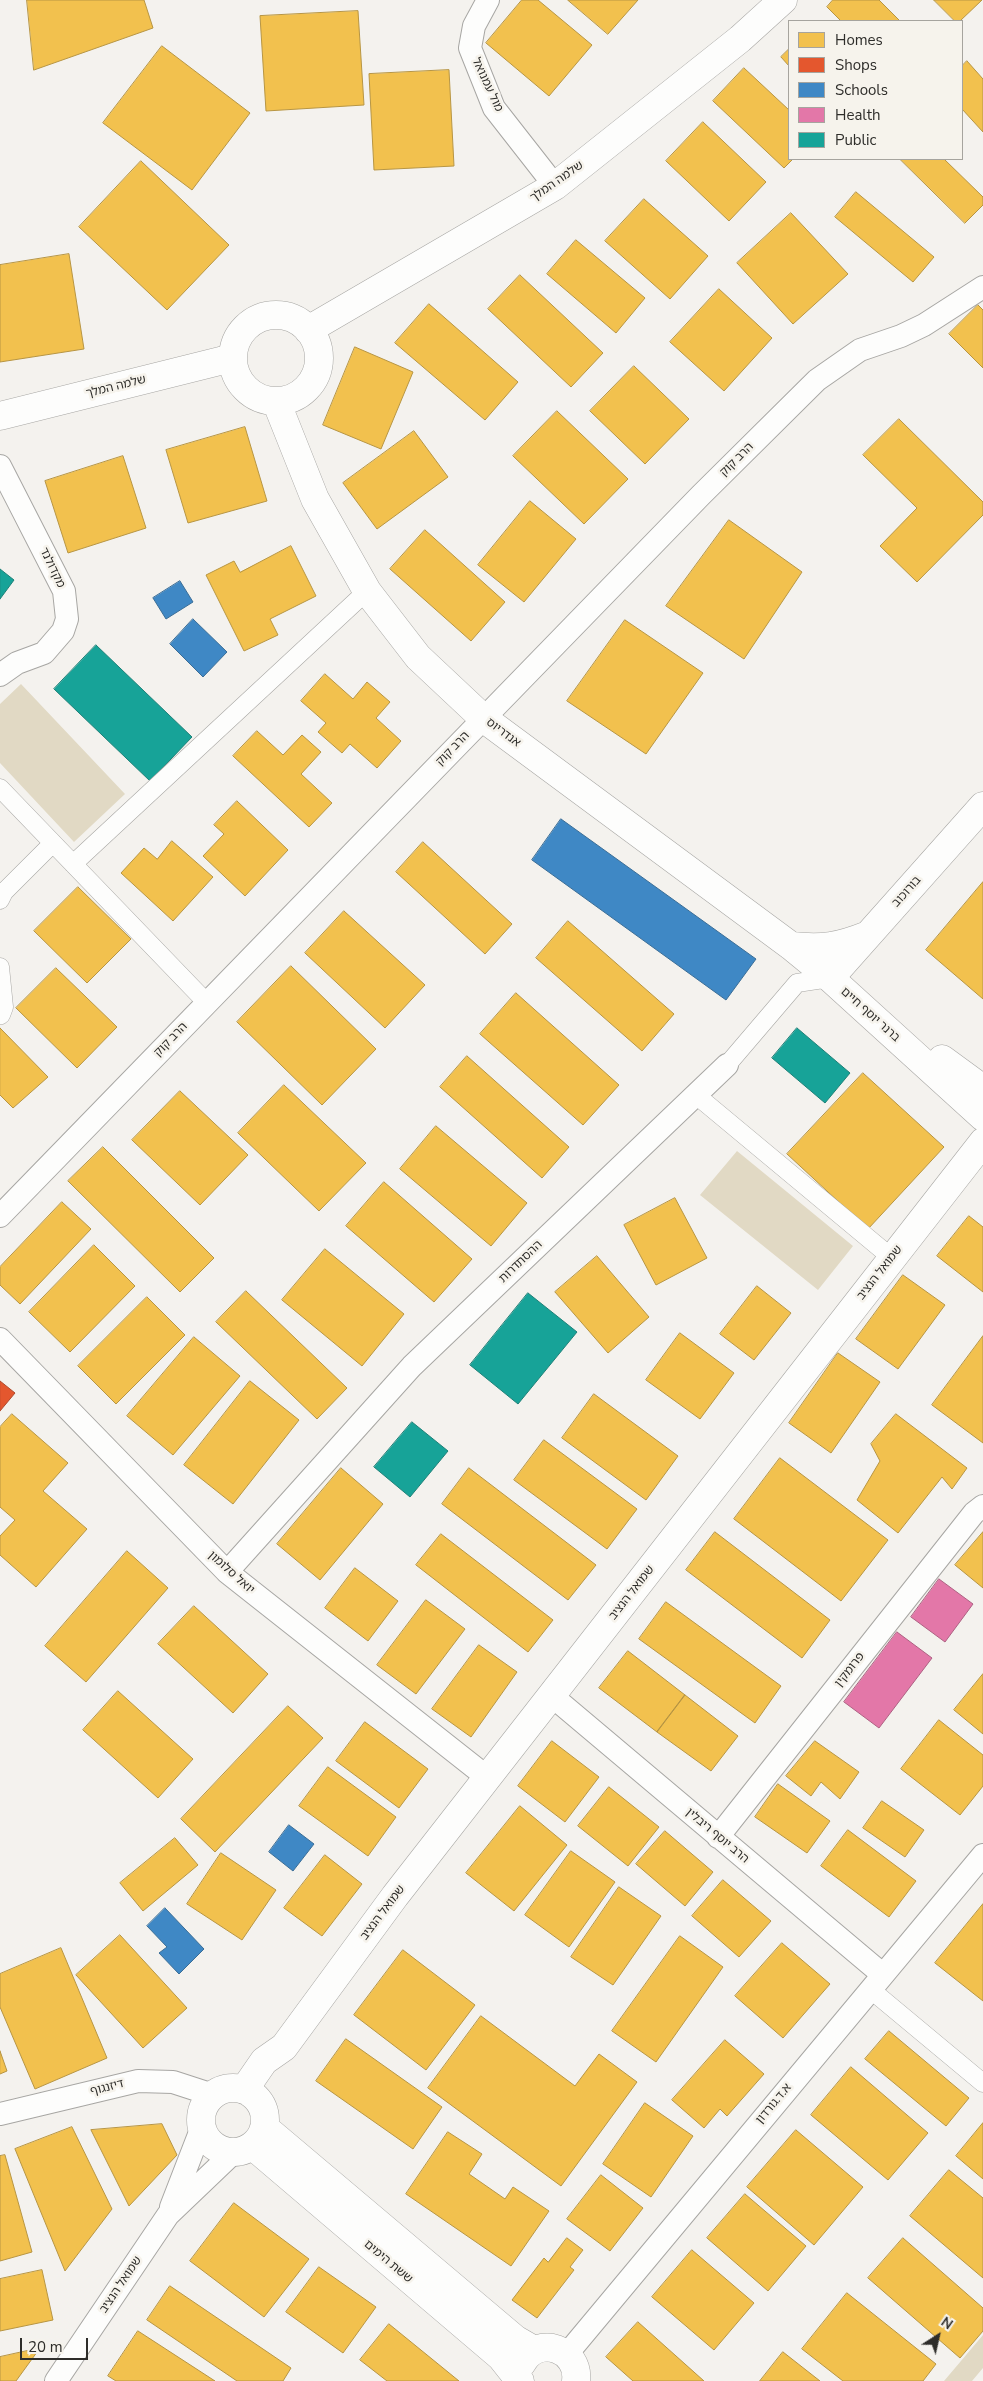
<!DOCTYPE html>
<html>
<head>
<meta charset="utf-8">
<style>
	body { margin:0 }
	#map { position:relative; width:983px; height:2381px; overflow:hidden; background:#f4f2ee; font-family:"Nunito Sans",sans-serif }
	canvas { display:block }
	.legend { position:absolute; left:788px; top:20px; width:175px; height:140px; box-sizing:border-box; background:#f6f3ec; border:1px solid #a6a49e; margin:0; padding:6px 9px; list-style:none; font-size:15px; color:#2e2d2a }
	.legend li { display:flex; align-items:center; gap:10px; height:25px }
	.legend b { width:25px; border:1px solid #a6a49e }
	.north { position:absolute; left:913px; top:2311px; width:50px; height:50px; -webkit-text-stroke:4px #f6f3ec; paint-order:stroke; rotate:35deg; font-size:14px; font-weight:700; line-height:20px; text-align:center; color:#2e2d2a }
	.north::after { content:''; display:block; margin:auto; width:18px; height:22px; background:#2e2d2a; clip-path:polygon(50% 0,100% 100%,50% 72%,0 100%) }
	.scale { position:absolute; left:20px; top:2338px; width:68px; height:22px; box-sizing:border-box; border:2px solid #2e2d2a; border-top:0; padding-left:6px; font-size:15px; line-height:18px; white-space:nowrap; color:#2e2d2a; -webkit-text-stroke:4px #f6f3ec; paint-order:stroke }
</style>
</head>
<body>
<div id="map">
<canvas width="983" height="2381"></canvas>
<ul class="legend">
<li><b style="height:14px;background:#f2c14e"></b>Homes</li>
<li><b style="height:14px;background:#e4572e"></b>Shops</li>
<li><b style="height:14px;background:#3f88c5"></b>Schools</li>
<li><b style="height:14px;background:#e377a8"></b>Health</li>
<li><b style="height:14px;background:#17a398"></b>Public</li>
</ul>
<div class="north">N</div>
<div class="scale">20 m</div>
</div>
<script>
const c = document.querySelector('canvas').getContext('2d');
c.lineJoin = 'round';
function paint(path, color) { c.fillStyle = color; c.fill(path, 'evenodd'); }
function trace(path, color, width, dash) { c.strokeStyle = color; c.lineWidth = width; c.lineCap = dash ? 'butt' : 'round'; c.setLineDash(dash || []); c.stroke(path); }
function label(font, color, halo, rows, align = 'center') {
  c.font = font + ' "Nunito Sans","Noto Sans Hebrew",sans-serif'; c.lineWidth = 5; c.setLineDash([]); c.textBaseline = 'middle'; c.strokeStyle = halo; c.fillStyle = color; for (const [text, x, y, turn = 0] of rows) {
    c.save(); c.translate(x, y); c.rotate((+turn || 0) * Math.PI / 180); c.textAlign = isNaN(turn) ? turn : align; if (halo) c.strokeText(text, 0, 0); c.fillText(text, 0, 0); c.restore();
  }
}
paint(new Path2D(`
	M 21,684 L 125,794 L 74,842 L 0,763 L 0,704 Z
	M 737,1151 L 853,1246 L 818,1290 L 700,1195 Z
	M 983,2335 L 983,2368 L 972,2381 L 944,2381 Z`), '#e1d9c4');
const homes = new Path2D(`
	M 27,0 L 144,0 L 153,28 L 34,70 Z
	M 522,0 L 538,0 L 592,45 L 549,96 L 486,43 Z
	M 568,0 L 638,0 L 608,34 Z
	M 833,0 L 879,0 L 900,21 L 841,21 L 827,7 Z
	M 934,0 L 982,0 L 960,21 L 955,21 Z
	M 358,11 L 364,105 L 266,111 L 260,16 Z
	M 162,46 L 250,113 L 192,190 L 103,123 Z
	M 789,49 L 789,66 L 781,57 Z
	M 967,61 L 983,79 L 983,132 L 962,109 L 962,66 Z
	M 744,68 L 789,110 L 789,159 L 793,159 L 784,168 L 713,101 Z
	M 449,70 L 454,166 L 374,170 L 369,74 Z
	M 703,122 L 766,182 L 729,221 L 666,161 Z
	M 900,159 L 944,159 L 983,197 L 983,205 L 965,223 Z
	M 141,161 L 229,245 L 167,310 L 79,227 Z
	M 856,192 L 934,257 L 913,282 L 835,217 Z
	M 644,199 L 708,256 L 670,299 L 605,241 Z
	M 791,213 L 848,274 L 793,324 L 737,263 Z
	M 576,240 L 645,298 L 616,333 L 547,274 Z
	M 69,254 L 84,349 L 0,362 L 0,265 Z
	M 520,275 L 603,353 L 571,387 L 488,309 Z
	M 719,289 L 772,338 L 724,391 L 670,342 Z
	M 429,304 L 518,382 L 485,420 L 395,343 Z
	M 978,305 L 983,310 L 983,368 L 949,334 Z
	M 355,347 L 413,372 L 381,449 L 323,425 Z
	M 634,366 L 689,419 L 645,464 L 590,411 Z
	M 557,411 L 628,479 L 584,524 L 513,456 Z
	M 899,419 L 983,502 L 983,515 L 917,582 L 880,546 L 917,508 L 863,455 Z
	M 245,427 L 267,501 L 188,523 L 166,450 Z
	M 414,431 L 448,477 L 377,529 L 343,483 Z
	M 123,456 L 146,528 L 68,553 L 45,481 Z
	M 530,501 L 576,539 L 524,602 L 478,565 Z
	M 729,520 L 802,572 L 744,659 L 666,606 Z
	M 425,530 L 505,602 L 471,641 L 390,569 Z
	M 291,546 L 316,596 L 270,619 L 278,635 L 244,651 L 206,575 L 234,561 L 240,572 Z
	M 625,620 L 703,673 L 646,754 L 567,701 Z
	M 325,674 L 353,699 L 367,682 L 390,702 L 376,718 L 401,741 L 377,768 L 350,744 L 342,753 L 318,732 L 326,723 L 301,701 Z
	M 257,731 L 283,755 L 302,735 L 321,752 L 301,774 L 332,803 L 309,827 L 233,756 Z
	M 237,801 L 288,850 L 245,896 L 203,856 L 224,834 L 214,825 Z
	M 172,841 L 213,877 L 173,921 L 121,873 L 144,848 L 157,859 Z
	M 423,842 L 512,924 L 485,954 L 396,872 Z
	M 983,882 L 983,999 L 926,950 Z
	M 78,887 L 131,939 L 87,983 L 34,931 Z
	M 344,911 L 425,985 L 385,1028 L 305,953 Z
	M 568,921 L 674,1014 L 642,1051 L 536,958 Z
	M 291,966 L 376,1049 L 322,1105 L 237,1022 Z
	M 56,968 L 117,1027 L 77,1068 L 16,1008 Z
	M 516,993 L 619,1085 L 583,1125 L 480,1034 Z
	M 0,1028 L 48,1077 L 13,1108 L 0,1095 Z
	M 467,1056 L 569,1147 L 542,1178 L 440,1087 Z
	M 863,1073 L 944,1147 L 868,1229 L 787,1154 Z
	M 284,1085 L 366,1163 L 319,1211 L 238,1133 Z
	M 180,1091 L 248,1155 L 200,1205 L 132,1140 Z
	M 436,1126 L 527,1203 L 491,1246 L 400,1169 Z
	M 103,1147 L 214,1258 L 180,1292 L 68,1181 Z
	M 384,1182 L 472,1259 L 434,1302 L 346,1226 Z
	M 675,1198 L 707,1258 L 656,1285 L 624,1225 Z
	M 62,1202 L 91,1229 L 20,1304 L 0,1285 L 0,1267 Z
	M 969,1216 L 983,1227 L 983,1292 L 937,1256 Z
	M 94,1245 L 135,1286 L 70,1352 L 29,1312 Z
	M 325,1249 L 404,1314 L 362,1366 L 282,1300 Z
	M 597,1256 L 649,1317 L 608,1353 L 555,1292 Z
	M 903,1275 L 945,1305 L 898,1369 L 856,1339 Z
	M 757,1286 L 791,1313 L 754,1360 L 720,1334 Z
	M 246,1291 L 347,1388 L 317,1419 L 216,1322 Z
	M 147,1297 L 185,1335 L 116,1404 L 78,1366 Z
	M 680,1333 L 734,1373 L 700,1419 L 646,1380 Z
	M 983,1336 L 983,1443 L 932,1405 Z
	M 194,1337 L 240,1376 L 173,1455 L 127,1416 Z
	M 838,1353 L 880,1382 L 831,1453 L 789,1423 Z
	M 250,1381 L 299,1420 L 233,1504 L 184,1465 Z
	M 594,1394 L 678,1456 L 646,1500 L 562,1438 Z
	M 12,1414 L 68,1463 L 43,1491 L 87,1529 L 36,1587 L 0,1555 L 0,1536 L 15,1520 L 0,1507 L 0,1427 Z
	M 896,1414 L 967,1468 L 952,1489 L 942,1477 L 898,1533 L 857,1500 L 880,1461 L 871,1444 Z
	M 544,1440 L 637,1509 L 607,1549 L 514,1480 Z
	M 780,1458 L 888,1540 L 841,1601 L 734,1519 Z
	M 341,1468 L 383,1504 L 320,1580 L 277,1544 Z
	M 469,1468 L 596,1565 L 568,1600 L 442,1504 Z
	M 715,1532 L 830,1620 L 802,1658 L 686,1570 Z
	M 983,1532 L 983,1588 L 955,1565 Z
	M 441,1534 L 553,1620 L 528,1652 L 416,1565 Z
	M 127,1551 L 168,1588 L 86,1682 L 45,1646 Z
	M 355,1568 L 398,1601 L 368,1641 L 325,1608 Z
	M 426,1600 L 465,1629 L 416,1694 L 377,1665 Z
	M 666,1602 L 781,1686 L 755,1723 L 639,1639 Z
	M 194,1606 L 268,1674 L 233,1713 L 158,1644 Z
	M 479,1645 L 517,1672 L 471,1737 L 432,1709 Z
	M 628,1651 L 685,1695 L 657,1732 L 599,1688 Z
	M 983,1674 L 983,1734 L 954,1710 Z
	M 118,1691 L 193,1759 L 158,1798 L 83,1730 Z
	M 685,1695 L 738,1736 L 711,1771 L 657,1732 Z
	M 288,1706 L 323,1738 L 215,1852 L 181,1819 Z
	M 939,1720 L 983,1755 L 983,1786 L 960,1815 L 901,1769 Z
	M 365,1722 L 428,1769 L 399,1808 L 336,1761 Z
	M 552,1741 L 599,1777 L 565,1822 L 518,1786 Z
	M 815,1741 L 859,1772 L 840,1799 L 821,1782 L 811,1796 L 786,1776 Z
	M 328,1767 L 396,1817 L 368,1856 L 299,1806 Z
	M 778,1784 L 830,1821 L 807,1853 L 755,1817 Z
	M 609,1787 L 659,1827 L 628,1866 L 578,1826 Z
	M 882,1801 L 924,1830 L 905,1857 L 863,1828 Z
	M 520,1806 L 567,1845 L 514,1911 L 466,1873 Z
	M 848,1830 L 916,1881 L 889,1917 L 821,1866 Z
	M 665,1831 L 713,1872 L 685,1906 L 636,1864 Z
	M 175,1838 L 198,1865 L 143,1911 L 120,1883 Z
	M 571,1851 L 615,1882 L 569,1947 L 525,1915 Z
	M 221,1853 L 276,1890 L 242,1940 L 187,1904 Z
	M 325,1855 L 362,1884 L 322,1936 L 284,1908 Z
	M 723,1880 L 771,1921 L 739,1957 L 692,1916 Z
	M 619,1887 L 661,1916 L 613,1985 L 571,1957 Z
	M 983,1904 L 983,2001 L 935,1963 Z
	M 120,1935 L 187,2008 L 143,2048 L 76,1975 Z
	M 680,1936 L 723,1967 L 656,2062 L 612,2031 Z
	M 782,1943 L 830,1984 L 783,2038 L 735,1996 Z
	M 61,1948 L 107,2058 L 35,2089 L 0,2007 L 0,1974 Z
	M 403,1950 L 475,2005 L 426,2070 L 354,2015 Z
	M 481,2016 L 575,2086 L 599,2054 L 637,2082 L 561,2186 L 428,2088 Z
	M 889,2031 L 969,2098 L 946,2126 L 865,2059 Z
	M 346,2039 L 442,2107 L 413,2149 L 316,2081 Z
	M 725,2040 L 764,2074 L 727,2116 L 720,2109 L 704,2128 L 672,2100 Z
	M 0,2051 L 7,2071 L 0,2074 Z
	M 851,2067 L 928,2133 L 888,2180 L 811,2115 Z
	M 645,2103 L 693,2136 L 651,2197 L 603,2164 Z
	M 983,2123 L 983,2179 L 956,2156 Z
	M 162,2124 L 177,2155 L 129,2206 L 91,2130 Z
	M 72,2127 L 112,2209 L 65,2271 L 15,2149 Z
	M 796,2130 L 863,2187 L 814,2245 L 747,2187 Z
	M 448,2132 L 482,2154 L 469,2174 L 505,2199 L 513,2187 L 549,2211 L 511,2266 L 406,2194 Z
	M 5,2155 L 32,2252 L 0,2261 L 0,2156 Z
	M 949,2170 L 983,2198 L 983,2278 L 910,2216 Z
	M 601,2175 L 643,2208 L 610,2251 L 567,2219 Z
	M 745,2194 L 806,2246 L 768,2291 L 707,2238 Z
	M 234,2203 L 309,2259 L 264,2317 L 190,2261 Z
	M 567,2238 L 583,2250 L 570,2267 L 574,2270 L 537,2318 L 512,2300 L 544,2258 L 548,2262 Z
	M 903,2238 L 983,2308 L 983,2331 L 960,2358 L 868,2278 Z
	M 692,2250 L 754,2303 L 714,2350 L 652,2297 Z
	M 319,2267 L 376,2307 L 343,2353 L 286,2312 Z
	M 42,2270 L 53,2320 L 0,2331 L 0,2279 Z
	M 170,2286 L 291,2368 L 283,2381 L 237,2381 L 147,2320 Z
	M 847,2293 L 936,2364 L 923,2381 L 843,2381 L 802,2349 Z
	M 638,2322 L 704,2381 L 633,2381 L 606,2357 Z
	M 389,2324 L 459,2381 L 387,2381 L 360,2360 Z
	M 138,2331 L 215,2381 L 116,2381 L 108,2376 Z
	M 40,2348 L 16,2381 L 0,2381 L 0,2357 Z
	M 783,2352 L 820,2381 L 760,2381 Z`);
paint(homes, '#f2c14e');
trace(homes, '#b79543', 1);
const shops = new Path2D(`
	M 0,1381 L 15,1393 L 0,1411 Z`);
paint(shops, '#e4572e');
trace(shops, '#ad4a2d', 1);
const schools = new Path2D(`
	M 180,581 L 193,602 L 166,619 L 153,598 Z
	M 193,619 L 227,652 L 203,677 L 170,644 Z
	M 561,819 L 756,959 L 726,1000 L 532,860 Z
	M 289,1825 L 314,1844 L 293,1871 L 269,1852 Z
	M 165,1908 L 204,1949 L 179,1974 L 159,1953 L 167,1947 L 147,1926 Z`);
paint(schools, '#3f88c5');
trace(schools, '#3a6d96', 1);
const health = new Path2D(`
	M 939,1579 L 973,1604 L 945,1642 L 911,1617 Z
	M 897,1632 L 932,1658 L 879,1728 L 844,1702 Z`);
paint(health, '#e377a8');
trace(health, '#ad6182', 1);
const public = new Path2D(`
	M 0,569 L 14,580 L 0,599 Z
	M 96,645 L 192,737 L 150,781 L 54,689 Z
	M 797,1028 L 850,1073 L 825,1103 L 772,1058 Z
	M 528,1293 L 577,1332 L 518,1404 L 470,1365 Z
	M 412,1422 L 448,1451 L 410,1497 L 374,1467 Z`);
paint(public, '#17a398');
trace(public, '#1e8077', 1);
const pedestrian = new Path2D(`
	M 0,788 L 207,1003
	M 73,864 L 367,591
	M 0,900 L 4,892 L 53,843
	M 0,967 L 4,1007 L 1,1015
	M 727,1065 L 797,983 L 830,978
	M 696,1095 L 892,1258
	M 870,1989 L 983,2083`);
const minor = new Path2D(`
	M 488,0 L 474,26 L 470,48 L 494,108 L 555,186
	M 0,466 L 64,591 L 67,619 L 63,631 L 44,653 L 17,663 L 0,675
	M 0,1216 L 701,495 L 817,380 L 860,350 L 901,336 L 924,325 L 983,287
	M 0,1339 L 227,1572 L 488,1778
	M 227,1572 L 412,1366 L 727,1065
	M 552,1696 L 882,1974
	M 718,1837 L 974,1513 L 983,1506
	M 0,2114 L 138,2081 L 173,2082 L 213,2095
	M 171,2207 L 202,2127
	M 567,2354 L 983,1855
	M 56,2381 L 168,2215 L 234,2152`);
const tertiary = new Path2D(`
	M233 358a43 43 0 1 1 86 0a43 43 0 1 1-86 0Z
	M 308,330 L 555,186 L 740,39 L 783,0
	M 276,401 L 315,499 L 367,591 L 418,657 L 483,718 L 791,946 L 830,978 L 983,1117
	M 0,416 L 232,358
	M 791,946 C 823,949 838,947 868,935
	M 830,978 L 983,806
	M 942,1059 L 983,1089
	M201 2120a32 32 0 1 1 64 0a32 32 0 1 1-64 0Z
	M 244,2090 L 264,2061 L 284,2047 L 395,1896 L 983,1142
	M 265,2128 L 515,2339 L 534,2350
	M 253,2146 L 501,2357 L 520,2381
	M 522,2363 C 538,2334 580,2349 576,2381`);
trace(pedestrian, '#a7a6a3', 19);
trace(minor, '#a7a6a3', 24);
trace(tertiary, '#a7a6a3', 29);
trace(pedestrian, '#fdfdfc', 18);
trace(minor, '#fdfdfc', 22);
trace(tertiary, '#fdfdfc', 28);
label('12px', '#2e2d2a', '#f6f3ec', [
	["מול עמנואל",487,85,65],
	["שלמה המלך",557,182,-35],
	["שלמה המלך",116,387,-14],
	["הרב קוק",737,460,-45],
	["מקדולנד",52,568,64],
	["אנדריוס",503,733,37],
	["הרב קוק",453,749,-46],
	["בורוכוב",907,892,-48],
	["ברנר יוסף חיים",870,1015,42],
	["הרב קוק",171,1040,-46],
	["ההסתדרות",521,1262,-44],
	["שמואל הנציב",880,1273,-52],
	["יואל סלומון",231,1573,42],
	["שמואל הנציב",632,1593,-52],
	["פרומקין",850,1670,-52],
	["הרב יוסף ריבלין",717,1836,40],
	["שמואל הנציב",383,1913,-53],
	["דיזנגוף",107,2088,-14],
	["א.ד.גורדון",774,2104,-50],
	["ששת הימים",388,2262,40],
	["שמואל הנציב",121,2285,-56]
]);
</script>
</body>
</html>
